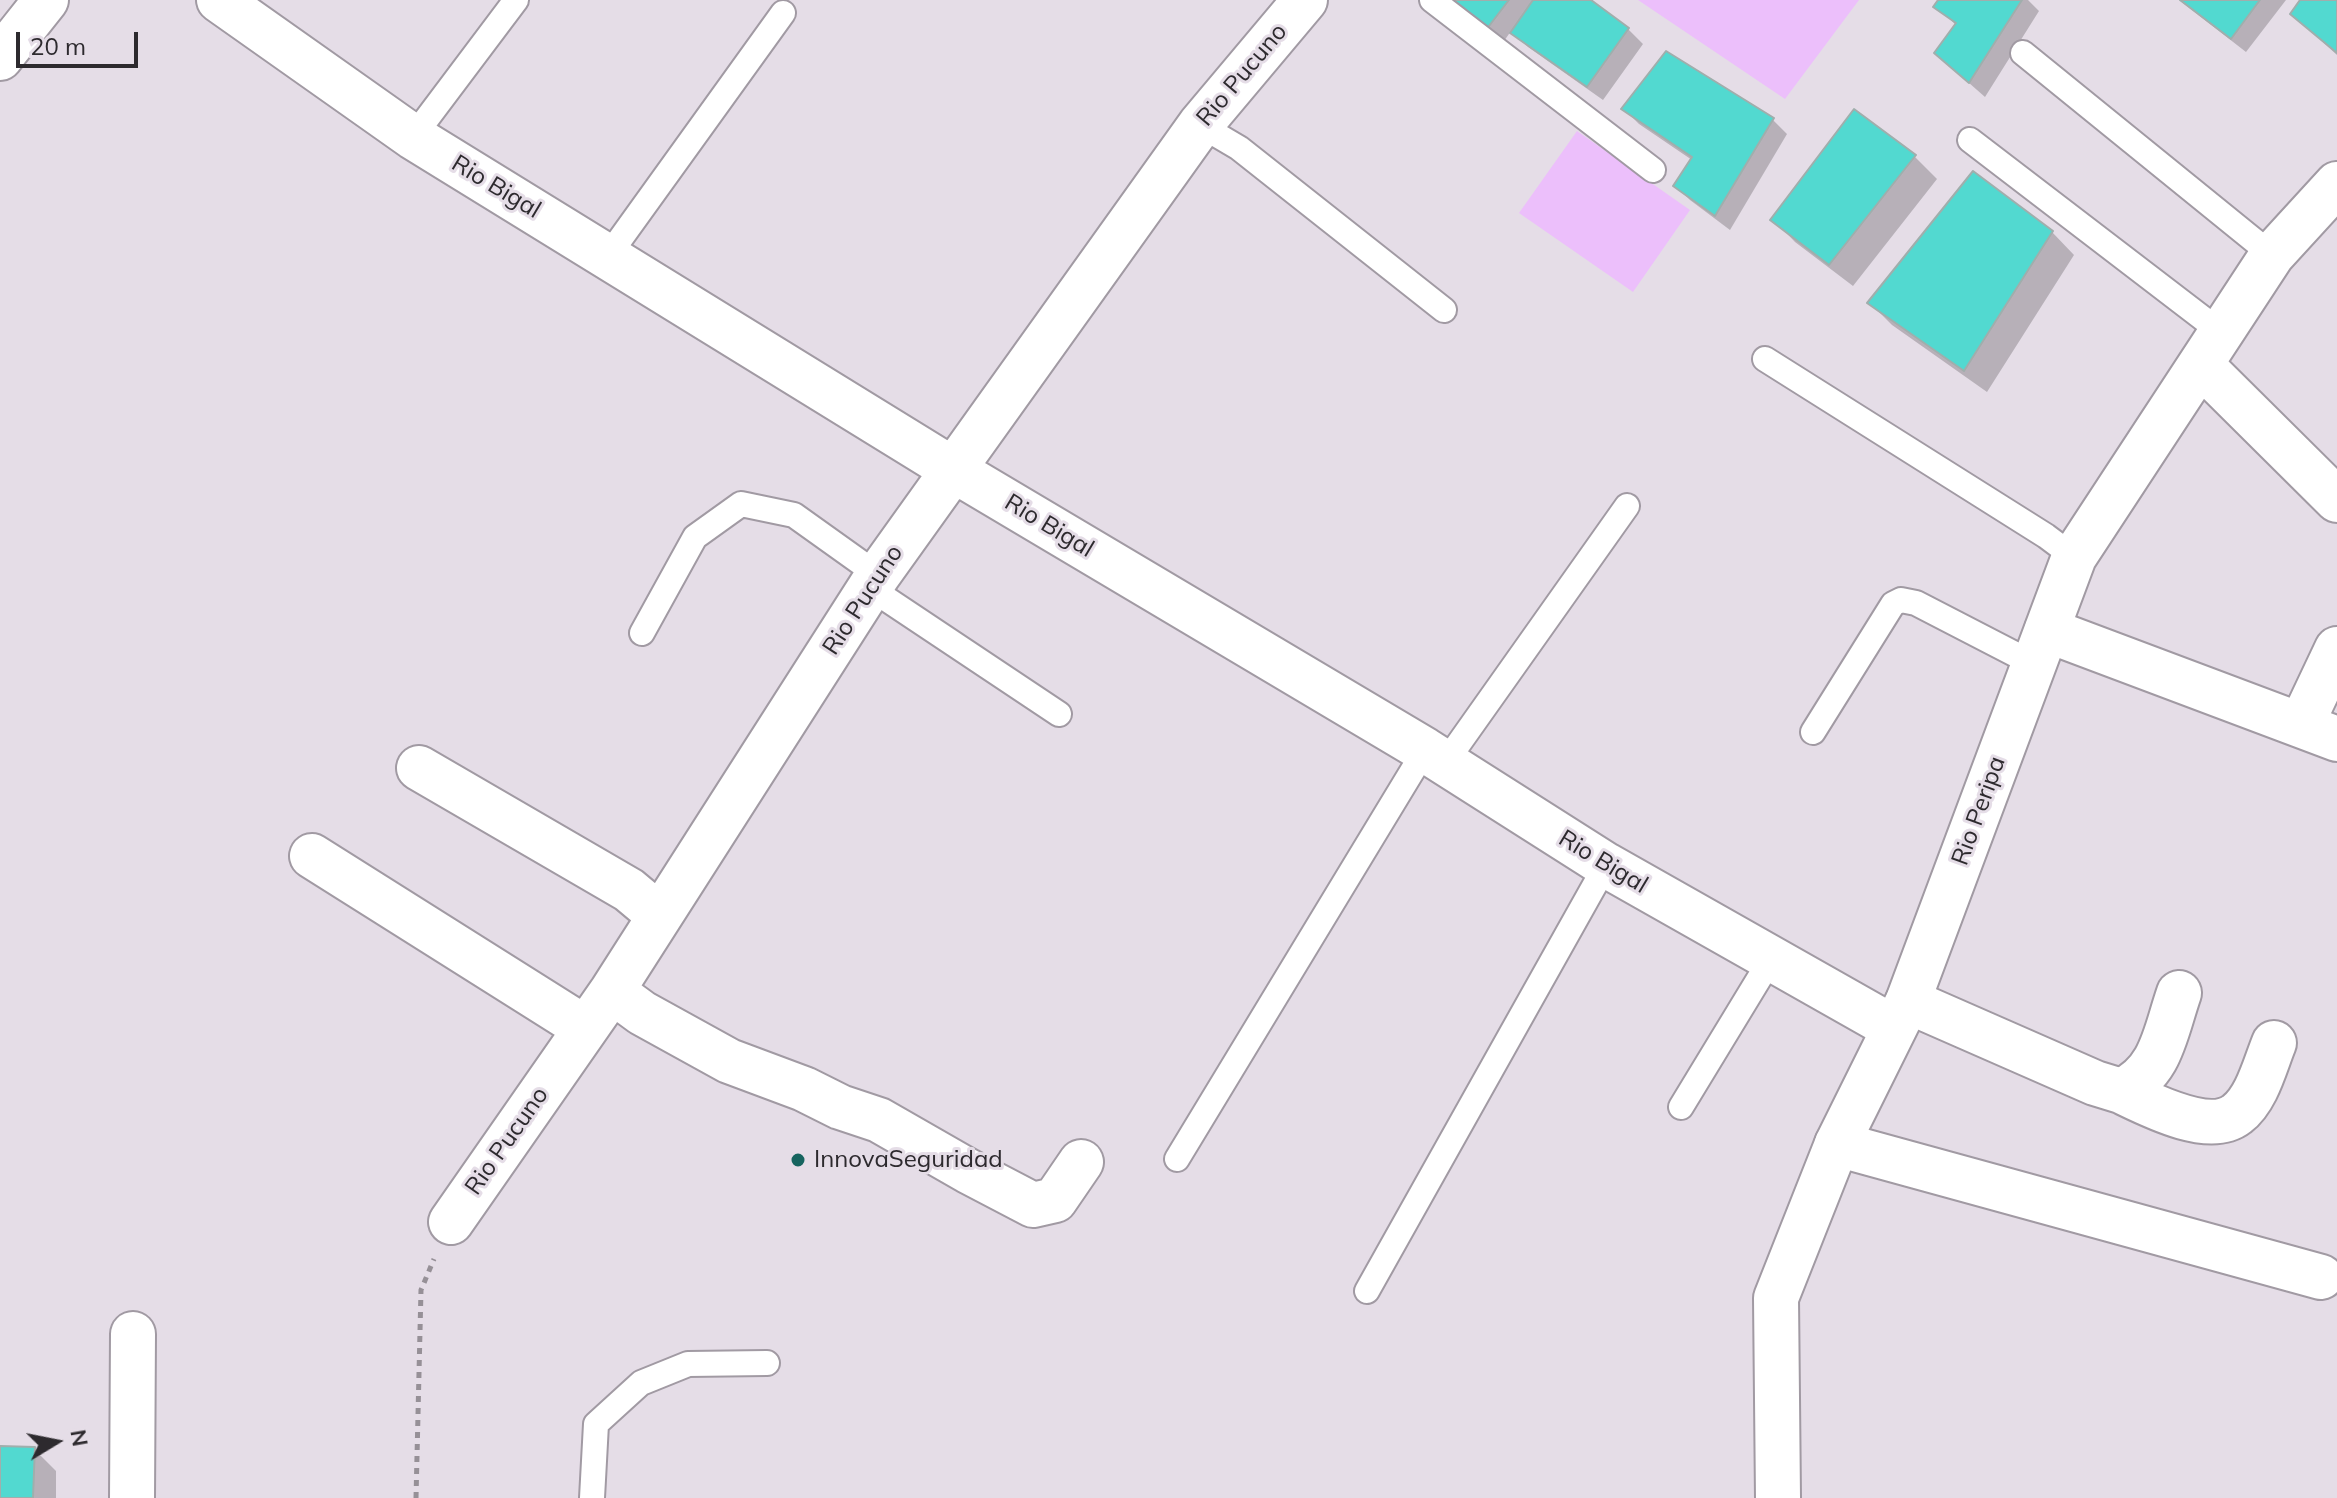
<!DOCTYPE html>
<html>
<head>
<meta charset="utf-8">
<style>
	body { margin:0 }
	#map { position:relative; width:2337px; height:1498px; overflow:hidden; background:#e5dde7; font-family:Mulish,sans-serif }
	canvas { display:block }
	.north { position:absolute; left:16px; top:1402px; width:80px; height:80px; -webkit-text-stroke:6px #e5dde7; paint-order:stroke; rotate:80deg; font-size:22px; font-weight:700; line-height:32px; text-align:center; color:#2d2a2e }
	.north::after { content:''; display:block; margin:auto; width:28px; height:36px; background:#2d2a2e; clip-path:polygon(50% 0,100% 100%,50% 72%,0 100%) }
	.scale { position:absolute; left:16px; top:32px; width:122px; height:36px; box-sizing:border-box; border:4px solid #2d2a2e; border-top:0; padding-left:10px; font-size:24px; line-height:28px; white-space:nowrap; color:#2d2a2e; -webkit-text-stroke:6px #e5dde7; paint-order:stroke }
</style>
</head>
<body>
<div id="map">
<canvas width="2337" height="1498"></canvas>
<div class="north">N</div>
<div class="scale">20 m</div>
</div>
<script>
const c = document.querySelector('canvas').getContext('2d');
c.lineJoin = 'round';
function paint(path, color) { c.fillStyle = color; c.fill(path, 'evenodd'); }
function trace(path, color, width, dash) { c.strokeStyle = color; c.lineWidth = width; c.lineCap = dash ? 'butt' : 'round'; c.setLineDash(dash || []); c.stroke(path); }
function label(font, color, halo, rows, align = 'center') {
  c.font = font + ' Mulish,sans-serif'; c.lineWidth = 6; c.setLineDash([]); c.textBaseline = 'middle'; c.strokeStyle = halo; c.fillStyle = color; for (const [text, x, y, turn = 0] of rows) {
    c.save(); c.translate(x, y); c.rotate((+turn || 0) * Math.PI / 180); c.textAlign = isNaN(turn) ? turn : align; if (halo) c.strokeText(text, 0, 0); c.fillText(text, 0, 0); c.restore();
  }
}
paint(new Path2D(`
	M 1638,0 L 1859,0 L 1785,99 Z
	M 1577,131 L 1690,210 L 1633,292 L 1519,213 Z`), '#ecbffb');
paint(new Path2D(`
	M 1445,0 L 1587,0 L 1628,29 L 1643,44 L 1603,100 L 1528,47 L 1511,31 L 1502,44 Z
	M 1940,0 L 2028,0 L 2039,11 L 1985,97 L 1952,68 L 1957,26 L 1936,6 Z
	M 2179,0 L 2286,0 L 2246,52 Z
	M 2302,0 L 2337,0 L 2337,55 L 2292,14 Z
	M 1624,109 L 1772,119 L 1787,134 L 1730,230 L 1690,200 L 1675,185 L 1692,160 L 1639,124 Z
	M 1915,157 L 1937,179 L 1853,286 L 1795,242 L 1773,219 Z
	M 2052,232 L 2074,255 L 1987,392 L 1892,325 L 1870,303 Z
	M 0,1448 L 34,1449 L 56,1471 L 56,1498 L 0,1498 Z`), '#0003');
const building = new Path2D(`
	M 1447,0 L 1509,0 L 1486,30 Z
	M 1533,0 L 1591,0 L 1629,28 L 1587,87 L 1510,33 Z
	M 1938,0 L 2022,0 L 1969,83 L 1934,53 L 1956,23 L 1933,7 Z
	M 2180,0 L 2260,0 L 2231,39 Z
	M 2300,0 L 2337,0 L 2337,53 L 2290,14 Z
	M 1666,51 L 1774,118 L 1715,216 L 1673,186 L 1692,157 L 1621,109 Z
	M 1854,109 L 1916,155 L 1829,265 L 1770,220 Z
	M 1973,171 L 2053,231 L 1964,371 L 1867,303 Z
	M 0,1446 L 35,1447 L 33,1498 L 0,1498 Z`);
paint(building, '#52d9d0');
trace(building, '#a0aeac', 2);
const lane = new Path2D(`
	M 1432,0 L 1653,170
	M 2023,53 L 2272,255
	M 1200,125 L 1239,148 L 1444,310
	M 413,137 L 516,0
	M 1970,140 L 2222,333
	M 608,256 L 783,13
	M 1765,359 L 2046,536 L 2074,557
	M 870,588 L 1059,714
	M 642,633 L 695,537 L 741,504 L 794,515 L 878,575
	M 1813,732 L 1893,604 L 1901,600 L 1916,603 L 2034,664
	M 1445,763 L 1627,506
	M 1681,1107 L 1771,959
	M 1177,1159 L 1425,750
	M 1367,1291 L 1606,865
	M 592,1498 L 596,1424 L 641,1383 L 688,1364 L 767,1363`);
const street = new Path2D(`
	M 219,0 L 413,137 L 952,469 L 1425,750 L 1606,865 L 1894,1028
	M 0,58 L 46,0
	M 2201,365 L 2337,500
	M 2047,630 L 2337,739
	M 2301,725 L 2337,649
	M 419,768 L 629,890 L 660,916
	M 312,856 L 585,1028
	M 612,991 L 642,1013 L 729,1061 L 804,1089 L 840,1107 L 879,1120 L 968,1171 L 1033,1205 L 1055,1200 L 1081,1162
	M 1908,1001 L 2095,1083 L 2121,1091 C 2162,1072 2165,1033 2179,993
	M 2121,1091 C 2148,1104 2209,1136 2237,1114 C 2257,1099 2265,1065 2274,1043
	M 1837,1144 L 2321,1277
	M 451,1222 L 612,991 L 878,575 L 1200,125 L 1305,0
	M 132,1498 L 133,1334`);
const secondary = new Path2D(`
	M 1778,1498 L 1776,1298 L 1837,1144 L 1908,1001 L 2074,557 L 2272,255 L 2337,184`);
trace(lane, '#a19aa3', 28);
trace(street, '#a19aa3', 48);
trace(secondary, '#a19aa3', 48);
trace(new Path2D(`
	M 416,1498 L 421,1290 L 434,1259`), '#969097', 5, [6, 6]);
trace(lane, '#fff', 24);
trace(street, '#fff', 44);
trace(secondary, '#fff', 44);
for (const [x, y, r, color] of [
	[798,1160,8,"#16645f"]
]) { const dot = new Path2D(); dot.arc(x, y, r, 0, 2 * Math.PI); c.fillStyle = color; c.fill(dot); trace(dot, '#e5dde7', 3); }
label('24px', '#2d2a2e', '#e5dde7', [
	["Rio Pucuno",1242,75,-50],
	["Rio Bigal",496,187,31],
	["Rio Bigal",1049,526,31],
	["Rio Pucuno",863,600,-57],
	["Rio Peripa",1979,811,-70],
	["Rio Bigal",1603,862,31],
	["Rio Pucuno",507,1141,-55]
]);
label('24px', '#2d2a2e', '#e5dde7', [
	["InnovaSeguridad",814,1160]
], 'left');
</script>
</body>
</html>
